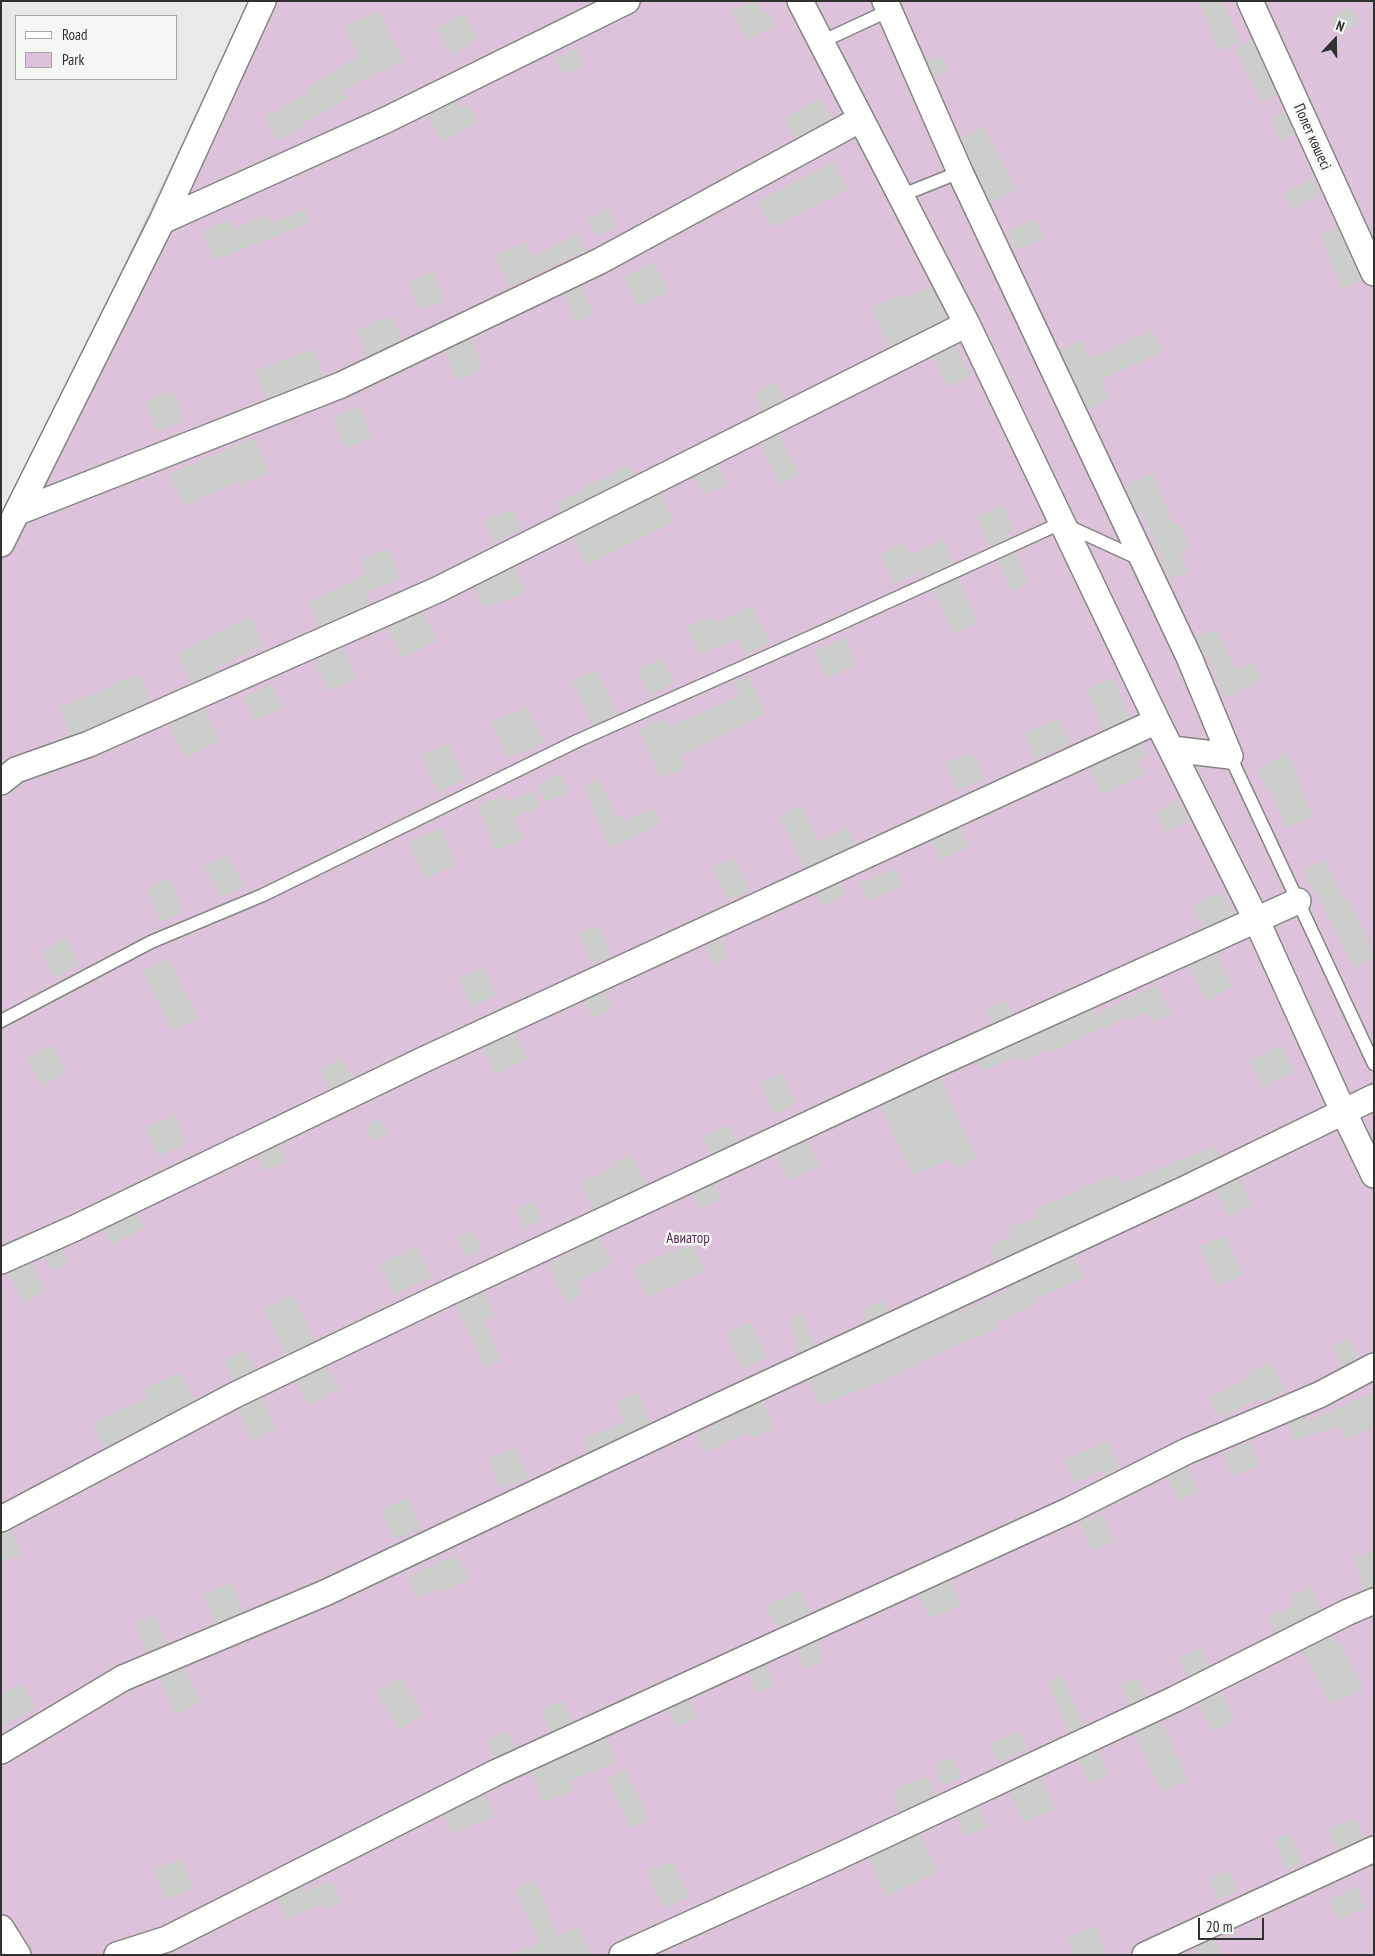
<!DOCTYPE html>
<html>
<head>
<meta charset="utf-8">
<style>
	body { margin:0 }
	#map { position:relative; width:1375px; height:1956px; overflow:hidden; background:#e7eae7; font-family:"PT Sans Narrow",sans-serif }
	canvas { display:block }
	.frame { position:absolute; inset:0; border:2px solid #303130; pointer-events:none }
	.legend { position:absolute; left:15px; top:15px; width:162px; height:65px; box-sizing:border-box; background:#f4f7f4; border:1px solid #a6a8a6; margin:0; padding:6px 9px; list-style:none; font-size:15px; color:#303130 }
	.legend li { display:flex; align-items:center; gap:10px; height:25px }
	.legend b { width:25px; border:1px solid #a6a8a6 }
	.north { position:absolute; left:1310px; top:15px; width:50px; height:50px; -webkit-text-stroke:4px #f4f7f4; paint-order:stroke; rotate:21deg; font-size:14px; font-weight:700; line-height:20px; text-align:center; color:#303130 }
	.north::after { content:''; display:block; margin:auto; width:18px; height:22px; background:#303130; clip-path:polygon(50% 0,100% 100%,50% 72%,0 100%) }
	.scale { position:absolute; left:1198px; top:1918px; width:66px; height:22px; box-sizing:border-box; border:2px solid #303130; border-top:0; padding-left:6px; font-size:15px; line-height:18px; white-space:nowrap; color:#303130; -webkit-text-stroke:4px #f4f7f4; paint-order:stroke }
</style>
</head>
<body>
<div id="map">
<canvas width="1375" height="1956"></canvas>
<div class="frame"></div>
<ul class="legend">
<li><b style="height:6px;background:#fff"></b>Road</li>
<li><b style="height:14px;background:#dec2db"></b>Park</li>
</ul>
<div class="north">N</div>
<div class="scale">20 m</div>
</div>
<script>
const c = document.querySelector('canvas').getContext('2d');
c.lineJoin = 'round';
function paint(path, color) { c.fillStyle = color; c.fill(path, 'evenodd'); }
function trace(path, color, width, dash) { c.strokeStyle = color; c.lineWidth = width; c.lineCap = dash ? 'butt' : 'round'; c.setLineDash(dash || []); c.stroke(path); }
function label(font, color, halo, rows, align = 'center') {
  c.font = font + ' "PT Sans Narrow",sans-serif'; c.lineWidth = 5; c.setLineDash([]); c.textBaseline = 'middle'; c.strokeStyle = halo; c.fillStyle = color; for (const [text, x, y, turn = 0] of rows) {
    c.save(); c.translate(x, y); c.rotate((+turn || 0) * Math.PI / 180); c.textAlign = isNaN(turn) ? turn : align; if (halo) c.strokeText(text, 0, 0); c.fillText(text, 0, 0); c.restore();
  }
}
paint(new Path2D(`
	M 250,1 L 1374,1 L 1374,1955 L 1,1955 L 1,523 Z`), '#dec2db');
paint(new Path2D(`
	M 754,1 L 756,1 L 762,13 L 768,10 L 775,27 L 746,40 L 732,10 Z
	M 1199,1 L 1221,1 L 1241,41 L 1219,51 Z
	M 1351,8 L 1359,24 L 1337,34 L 1330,17 Z
	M 378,11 L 403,61 L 342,90 L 347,99 L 302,124 L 304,127 L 277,140 L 265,116 L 309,93 L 306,88 L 359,56 L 344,26 Z
	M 464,14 L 478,39 L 452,54 L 436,28 Z
	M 1252,40 L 1277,95 L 1262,102 L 1235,49 Z
	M 577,49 L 584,65 L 563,74 L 555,58 Z
	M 941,56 L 948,71 L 934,77 L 927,61 Z
	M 819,98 L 832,118 L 795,139 L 784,119 Z
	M 457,101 L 461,109 L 469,105 L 478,123 L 441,141 L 428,115 Z
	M 1285,113 L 1295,134 L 1280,140 L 1270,119 Z
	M 983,126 L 1017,190 L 990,202 L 961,138 Z
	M 833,163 L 848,189 L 771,227 L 757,201 Z
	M 1312,179 L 1321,194 L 1292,209 L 1283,194 Z
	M 609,209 L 618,227 L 596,236 L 587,219 Z
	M 305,210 L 310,223 L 214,260 L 203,230 L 231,220 L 234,229 L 267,215 L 271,222 Z
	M 1034,219 L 1044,239 L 1016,250 L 1007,231 Z
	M 1337,227 L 1362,280 L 1341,288 L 1320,235 Z
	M 578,235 L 586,251 L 509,287 L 495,256 L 526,241 L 533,256 Z
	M 654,263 L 670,292 L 638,306 L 623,277 Z
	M 434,272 L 445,301 L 419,310 L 408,282 Z
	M 581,286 L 594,314 L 576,321 L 564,294 Z
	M 931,286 L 946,318 L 889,347 L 871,308 L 899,295 L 901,299 Z
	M 392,316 L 402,340 L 367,356 L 356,330 Z
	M 1152,330 L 1163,351 L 1101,380 L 1110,399 L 1088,409 L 1060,350 L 1080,340 L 1090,359 Z
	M 472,339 L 483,370 L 455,380 L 445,351 Z
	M 956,346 L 971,376 L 948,387 L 933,357 Z
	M 313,349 L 324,376 L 266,399 L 255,371 Z
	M 776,382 L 784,400 L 762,411 L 754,393 Z
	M 173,391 L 184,421 L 156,431 L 145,401 Z
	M 360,407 L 372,438 L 344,448 L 333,417 Z
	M 779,434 L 799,474 L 780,484 L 760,444 Z
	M 254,438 L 270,473 L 242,485 L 241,481 L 184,505 L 169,474 Z
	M 629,465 L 634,475 L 560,512 L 555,502 L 585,490 L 584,486 L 613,475 L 612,472 Z
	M 718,465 L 728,484 L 704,495 L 694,477 Z
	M 1154,473 L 1172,524 L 1178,522 L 1189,547 L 1180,550 L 1188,572 L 1169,579 L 1142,512 L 1137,514 L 1126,484 Z
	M 661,494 L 674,522 L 586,565 L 573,538 Z
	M 1003,505 L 1013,531 L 1007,533 L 1009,538 L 991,546 L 989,541 L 987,542 L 976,516 Z
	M 512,509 L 522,530 L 494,543 L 484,521 Z
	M 944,540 L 954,563 L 926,576 L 924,571 L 893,584 L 880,553 L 904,544 L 909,555 Z
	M 389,549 L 400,579 L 365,592 L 370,604 L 318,627 L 308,602 L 367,574 L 361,559 Z
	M 1016,553 L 1029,583 L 1011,592 L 998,561 Z
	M 515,567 L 526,592 L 483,608 L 474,587 Z
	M 958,579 L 978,623 L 953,634 L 933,590 Z
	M 752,607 L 770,643 L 745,655 L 738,639 L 698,654 L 687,626 L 713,616 L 715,622 Z
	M 422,612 L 438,640 L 402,658 L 387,628 Z
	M 251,616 L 264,645 L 216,668 L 218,671 L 191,683 L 177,653 Z
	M 1216,629 L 1236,669 L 1253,662 L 1262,680 L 1226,698 L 1207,657 L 1205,658 L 1196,637 Z
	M 845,638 L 857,665 L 826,678 L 814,651 Z
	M 344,649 L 357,679 L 329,691 L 314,661 Z
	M 663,658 L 674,683 L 649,695 L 637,669 Z
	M 597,671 L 617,714 L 592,725 L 572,680 Z
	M 140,674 L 150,701 L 70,736 L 59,707 L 112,687 L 111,684 Z
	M 749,676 L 766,714 L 681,756 L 686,768 L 660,778 L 639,729 L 665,719 L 669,727 L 739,696 L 733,682 Z
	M 1113,678 L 1130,718 L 1104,730 L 1086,689 Z
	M 271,684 L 283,708 L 255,720 L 243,697 Z
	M 526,707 L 545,742 L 508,758 L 491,722 Z
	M 204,709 L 221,741 L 184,757 L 169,724 Z
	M 1059,719 L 1071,744 L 1035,759 L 1024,733 Z
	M 449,744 L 465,780 L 438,792 L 421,755 Z
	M 1142,744 L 1147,756 L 1138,760 L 1145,775 L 1101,794 L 1090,768 Z
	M 972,752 L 984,779 L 957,790 L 945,763 Z
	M 1288,754 L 1299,776 L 1296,777 L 1313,816 L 1286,828 L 1270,790 L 1267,791 L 1257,769 Z
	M 561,774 L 569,792 L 545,802 L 537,784 Z
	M 600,779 L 616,817 L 622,815 L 624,821 L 654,809 L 661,824 L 609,848 L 583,786 Z
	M 533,791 L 540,807 L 514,817 L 524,839 L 496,850 L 477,805 L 505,795 L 507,802 Z
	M 1179,801 L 1189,821 L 1165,832 L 1155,812 Z
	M 802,806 L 818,841 L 848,828 L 855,845 L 827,856 L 827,857 L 805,868 L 779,815 Z
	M 441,828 L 457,865 L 424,878 L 409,841 Z
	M 960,828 L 969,847 L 940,860 L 931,841 Z
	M 227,855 L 244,886 L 221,897 L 204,866 Z
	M 735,857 L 750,891 L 727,900 L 712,868 Z
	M 1325,860 L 1345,901 L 1348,900 L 1374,953 L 1374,959 L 1354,968 L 1316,892 L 1314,893 L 1303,870 Z
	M 894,869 L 903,886 L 868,901 L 860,883 Z
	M 170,879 L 182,913 L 160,921 L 147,888 Z
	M 840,883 L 846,895 L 822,906 L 816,894 Z
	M 1222,892 L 1233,914 L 1204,928 L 1192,905 Z
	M 599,926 L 612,955 L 592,964 L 578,933 Z
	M 66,938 L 80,964 L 55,978 L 41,952 Z
	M 721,940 L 728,958 L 713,964 L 705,947 Z
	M 1216,954 L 1233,987 L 1206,1000 L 1189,966 Z
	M 168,959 L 198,1019 L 172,1030 L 142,971 Z
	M 485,968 L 496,996 L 470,1007 L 458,978 Z
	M 1156,985 L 1171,1014 L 1152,1023 L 1147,1012 L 1130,1020 L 1129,1017 L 1072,1041 L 1073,1042 L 1050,1053 L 1048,1050 L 1019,1062 L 1016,1057 L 982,1071 L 977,1062 L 1092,1010 L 1094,1015 Z
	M 604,992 L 612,1009 L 593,1018 L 585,1001 Z
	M 1006,1001 L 1014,1014 L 992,1023 L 985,1010 Z
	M 515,1033 L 528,1059 L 495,1074 L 483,1048 Z
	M 52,1045 L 67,1072 L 40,1085 L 27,1057 Z
	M 1282,1046 L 1295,1072 L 1262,1087 L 1249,1060 Z
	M 343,1059 L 353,1078 L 330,1089 L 320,1070 Z
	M 783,1073 L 796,1104 L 773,1114 L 759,1083 Z
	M 940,1079 L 977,1158 L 955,1168 L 951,1159 L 912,1175 L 881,1106 Z
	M 173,1115 L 187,1144 L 158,1156 L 145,1128 Z
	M 380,1119 L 387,1133 L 372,1141 L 365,1126 Z
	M 729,1125 L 737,1142 L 711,1154 L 703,1137 Z
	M 807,1141 L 819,1166 L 789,1180 L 777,1155 Z
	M 279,1145 L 287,1161 L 265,1171 L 257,1156 Z
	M 1215,1146 L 1221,1156 L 995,1261 L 988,1247 L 1011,1236 L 1008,1227 L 1038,1217 L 1035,1208 L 1075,1193 L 1075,1191 L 1117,1175 L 1121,1184 Z
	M 632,1155 L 645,1185 L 592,1209 L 581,1182 L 614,1168 L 612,1163 Z
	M 1240,1179 L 1252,1204 L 1228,1216 L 1215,1190 Z
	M 714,1184 L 721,1200 L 699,1208 L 693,1194 Z
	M 534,1202 L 542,1220 L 524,1228 L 516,1209 Z
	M 137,1214 L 145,1228 L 111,1245 L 104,1230 Z
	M 472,1231 L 481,1249 L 466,1257 L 457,1238 Z
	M 1226,1236 L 1243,1275 L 1217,1286 L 1199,1246 Z
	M 599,1238 L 612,1264 L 576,1281 L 582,1296 L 566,1303 L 548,1264 Z
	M 692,1243 L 706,1271 L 647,1297 L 634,1268 Z
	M 416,1247 L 432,1277 L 394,1295 L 380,1264 Z
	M 62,1250 L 69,1262 L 52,1271 L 44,1258 Z
	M 1074,1256 L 1084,1278 L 1034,1299 L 1036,1304 L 995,1323 L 997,1329 L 979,1337 L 978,1335 L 878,1383 L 820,1405 L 808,1380 L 878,1349 L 878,1348 L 897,1339 L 898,1340 L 960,1310 L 960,1311 L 995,1296 L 1010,1289 L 1009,1287 Z
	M 32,1264 L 46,1291 L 24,1302 L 8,1274 Z
	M 484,1292 L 495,1317 L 485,1320 L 501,1361 L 484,1368 L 457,1305 Z
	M 293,1295 L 315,1341 L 286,1355 L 263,1309 Z
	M 883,1300 L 888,1312 L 867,1321 L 863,1309 Z
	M 803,1314 L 814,1346 L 799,1353 L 789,1319 Z
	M 751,1322 L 767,1357 L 743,1369 L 726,1333 Z
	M 1349,1338 L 1358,1358 L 1341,1365 L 1332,1346 Z
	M 246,1350 L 255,1369 L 233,1380 L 224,1360 Z
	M 1271,1362 L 1286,1390 L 1262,1401 L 1261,1398 L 1219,1418 L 1209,1398 L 1250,1377 L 1248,1372 Z
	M 326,1367 L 339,1389 L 309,1405 L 297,1381 Z
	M 181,1373 L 195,1400 L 103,1447 L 92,1423 L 147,1398 L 143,1389 Z
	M 1374,1392 L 1374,1427 L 1344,1439 L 1339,1426 L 1295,1440 L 1289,1423 L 1306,1416 L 1308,1421 Z
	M 639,1393 L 650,1423 L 588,1452 L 583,1438 L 624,1423 L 616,1402 Z
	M 262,1398 L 276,1429 L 251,1440 L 238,1410 Z
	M 763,1401 L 774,1429 L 751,1438 L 748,1432 L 706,1452 L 697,1435 Z
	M 1108,1441 L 1120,1467 L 1104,1475 L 1102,1470 L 1074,1483 L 1064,1460 Z
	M 1250,1442 L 1260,1465 L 1233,1475 L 1223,1453 Z
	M 516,1448 L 528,1478 L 499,1489 L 488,1458 Z
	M 1187,1467 L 1199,1492 L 1178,1500 L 1168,1477 Z
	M 409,1498 L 421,1529 L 393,1539 L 381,1509 Z
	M 1101,1514 L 1115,1541 L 1093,1551 L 1079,1523 Z
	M 12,1529 L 21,1554 L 1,1562 L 1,1533 Z
	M 1374,1551 L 1374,1587 L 1364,1590 L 1354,1558 Z
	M 456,1555 L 469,1579 L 443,1592 L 441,1588 L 418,1598 L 407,1577 Z
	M 950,1580 L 962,1606 L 929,1618 L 919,1595 Z
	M 232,1583 L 243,1612 L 215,1624 L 204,1594 Z
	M 1311,1587 L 1321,1609 L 1275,1633 L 1268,1617 L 1295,1606 L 1290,1595 Z
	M 800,1590 L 810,1611 L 803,1614 L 804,1616 L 777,1627 L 765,1606 Z
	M 155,1615 L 167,1644 L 147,1652 L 135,1623 Z
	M 1332,1636 L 1336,1644 L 1340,1642 L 1363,1689 L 1330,1704 L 1303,1651 Z
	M 816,1642 L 824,1661 L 805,1669 L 797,1651 Z
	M 1201,1648 L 1209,1666 L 1188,1677 L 1178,1658 Z
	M 765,1665 L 774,1686 L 757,1693 L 748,1673 Z
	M 185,1668 L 201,1702 L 176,1714 L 159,1679 Z
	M 1062,1675 L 1084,1726 L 1069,1733 L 1047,1682 Z
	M 1138,1677 L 1147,1696 L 1129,1705 L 1120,1684 Z
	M 401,1678 L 423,1715 L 399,1729 L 376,1691 Z
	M 23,1684 L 35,1709 L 1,1725 L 1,1694 Z
	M 1222,1692 L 1235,1721 L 1211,1731 L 1199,1703 Z
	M 562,1700 L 573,1721 L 551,1732 L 540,1710 Z
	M 689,1701 L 698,1718 L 677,1727 L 669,1709 Z
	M 1158,1723 L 1159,1725 L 1163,1724 L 1177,1758 L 1179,1757 L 1188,1781 L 1161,1791 L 1135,1735 Z
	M 507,1731 L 515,1748 L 494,1757 L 486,1741 Z
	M 1019,1731 L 1028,1749 L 998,1762 L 990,1744 Z
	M 606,1738 L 617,1762 L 570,1781 L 574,1790 L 544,1802 L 531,1772 Z
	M 1096,1752 L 1099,1752 L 1109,1774 L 1089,1783 L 1079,1760 Z
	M 953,1757 L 961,1778 L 942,1785 L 934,1764 Z
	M 626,1770 L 649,1820 L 630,1828 L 607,1778 Z
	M 928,1777 L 935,1795 L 900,1812 L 892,1790 Z
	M 1042,1779 L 1055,1809 L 1023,1822 L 1010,1792 Z
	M 485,1794 L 495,1817 L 451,1833 L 444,1815 Z
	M 979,1807 L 987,1828 L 964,1836 L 957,1817 Z
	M 1354,1818 L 1363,1838 L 1337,1849 L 1328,1829 Z
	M 1290,1833 L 1302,1864 L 1285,1870 L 1274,1839 Z
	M 920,1834 L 938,1872 L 886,1896 L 869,1858 Z
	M 182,1859 L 194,1889 L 165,1899 L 154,1869 Z
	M 672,1861 L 689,1897 L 664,1908 L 647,1872 Z
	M 1229,1871 L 1237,1892 L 1217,1900 L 1209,1879 Z
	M 332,1881 L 342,1903 L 326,1910 L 323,1904 L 286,1919 L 277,1899 L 300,1888 L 302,1892 Z
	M 536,1881 L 557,1936 L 579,1927 L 592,1955 L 512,1955 L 539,1943 L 526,1914 L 525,1914 L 515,1888 Z
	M 1357,1887 L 1366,1908 L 1337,1920 L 1329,1900 Z
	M 1096,1926 L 1106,1955 L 1074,1955 L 1068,1937 Z
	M 1214,1939 L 1222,1955 L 1198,1955 L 1195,1948 Z`), '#cbcecb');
const service = new Path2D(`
	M 821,42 L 890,10
	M 900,196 L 960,172
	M 1230,756 L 1374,1064
	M 1,1021 L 151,942 L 263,895 L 577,741 L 824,631 L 1061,523 L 1142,560`);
const minor = new Path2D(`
	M 800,1 L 967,324 L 1157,721 L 1256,919 L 1343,1111 L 1374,1175
	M 885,1 L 960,172 L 1189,657 L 1230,756 L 1172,749
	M 1250,1 L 1374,273
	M 162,221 L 386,120 L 627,1
	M 18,512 L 341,385 L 600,261 L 861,119
	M 1,544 L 162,221 L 263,1
	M 1,782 L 16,770 L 89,744 L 437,590 L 967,324
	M 1,1261 L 75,1228 L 425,1059 L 1157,721
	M 1,1519 L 235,1395 L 437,1298 L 937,1064 L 1298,901
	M 1,1751 L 123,1678 L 325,1593 L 721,1405 L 1187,1188 L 1374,1097
	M 1,1928 L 18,1955
	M 117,1955 L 167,1939 L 497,1772 L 1070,1510 L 1187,1451 L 1319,1395 L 1374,1366
	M 622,1955 L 833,1859 L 1175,1699 L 1348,1612 L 1374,1601
	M 1145,1955 L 1374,1849`);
trace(service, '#838683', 15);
trace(minor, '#838683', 28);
trace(service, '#fff', 12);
trace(minor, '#fff', 25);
label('15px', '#303130', '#f4f7f4', [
	["Полет көшесі",1312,137,66]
]);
label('15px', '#592e55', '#f4f7f4', [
	["Авиатор",688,1239]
]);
</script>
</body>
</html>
